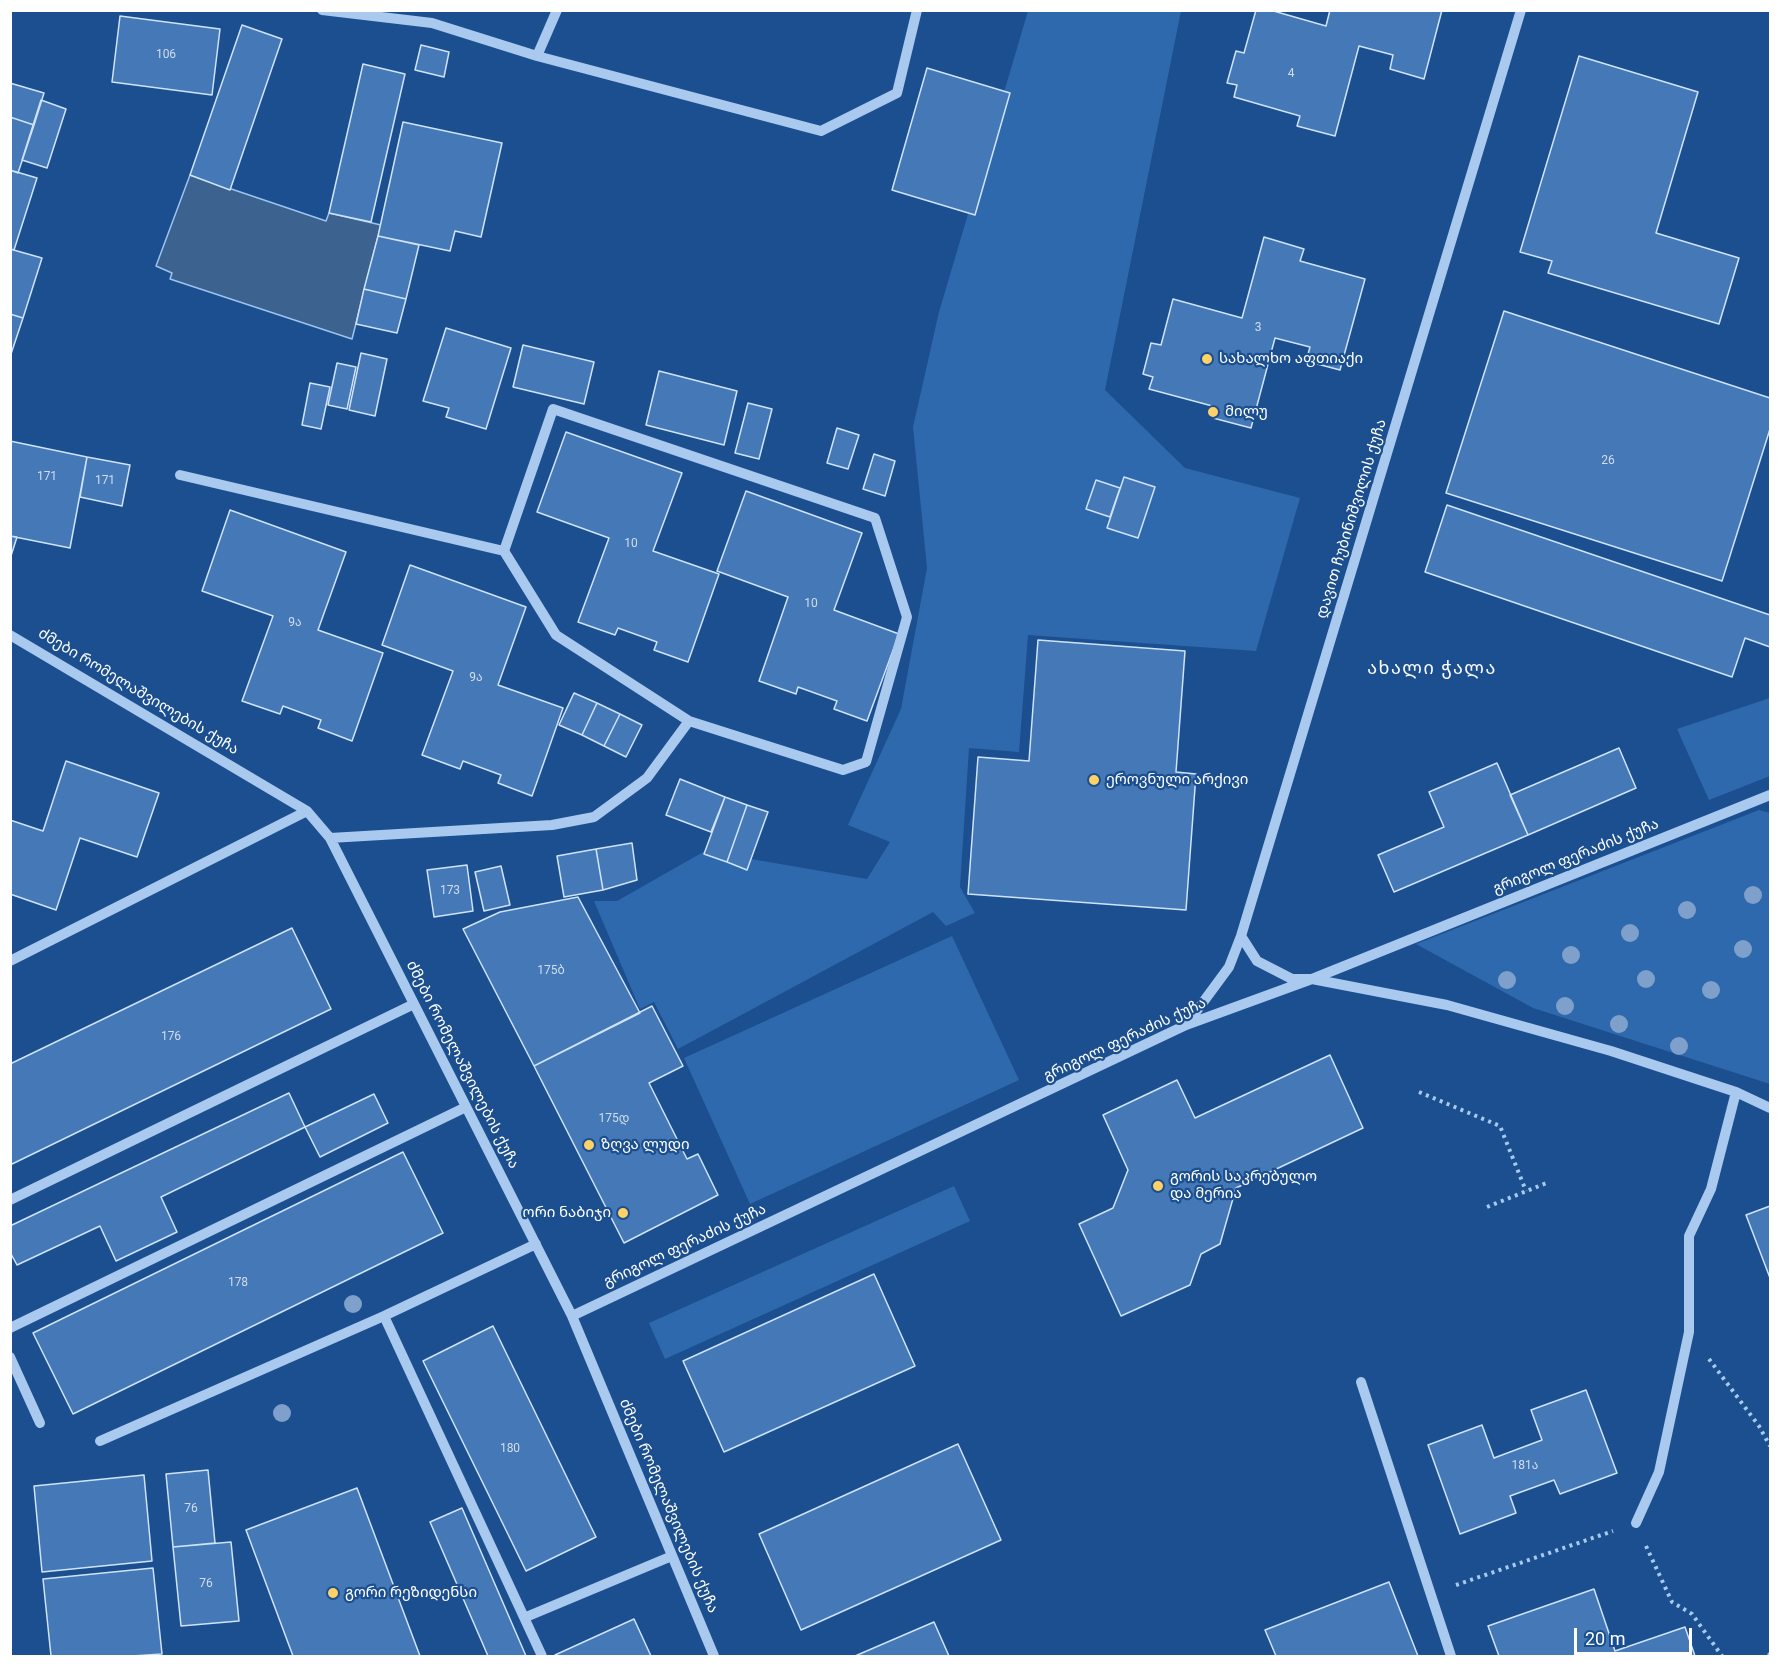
<!DOCTYPE html>
<html>
<head>
<meta charset="utf-8">
<style>
	body { margin:0 }
	#map { position:relative; width:1781px; height:1667px; overflow:hidden; background:#1b4f8f; font-family:Roboto,sans-serif }
	canvas { display:block }
	.frame { position:absolute; inset:0; border:12px solid #fff; pointer-events:none }
	.scale { position:absolute; left:1574px; top:1628px; width:118px; height:27px; box-sizing:border-box; border:3px solid #fff; border-top:0; padding-left:8px; font-size:18px; line-height:21px; white-space:nowrap; color:#fff; -webkit-text-stroke:4px #1b4f8f; paint-order:stroke }
</style>
</head>
<body>
<div id="map">
<canvas width="1781" height="1667"></canvas>
<div class="frame"></div>
<div class="scale">20 m</div>
</div>
<script>
const c = document.querySelector('canvas').getContext('2d');
c.lineJoin = 'round';
function paint(path, color) { c.fillStyle = color; c.fill(path, 'evenodd'); }
function trace(path, color, width, dash) { c.strokeStyle = color; c.lineWidth = width; c.lineCap = dash ? 'butt' : 'round'; c.setLineDash(dash || []); c.stroke(path); }
function label(font, color, halo, rows, align = 'center') {
  c.font = font + ' Roboto,"Noto Sans Georgian",sans-serif'; c.lineWidth = 4.5; c.setLineDash([]); c.textBaseline = 'middle'; c.strokeStyle = halo; c.fillStyle = color; for (const [text, x, y, turn = 0] of rows) {
    c.save(); c.translate(x, y); c.rotate((+turn || 0) * Math.PI / 180); c.textAlign = isNaN(turn) ? turn : align; if (halo) c.strokeText(text, 0, 0); c.fillText(text, 0, 0); c.restore();
  }
}
paint(new Path2D(`
	M 1028,11 L 1181,11 L 1105,390 L 1185,468 L 1300,498 L 1256,651 L 1028,635 L 1019,752 L 969,748 L 960,887 L 975,913 L 946,926 L 933,912 L 678,1049 L 654,1002 L 640,1009 L 594,901 L 617,901 L 705,851 L 867,879 L 890,842 L 848,825 L 901,709 L 927,568 L 913,427 L 939,312 Z
	M 1770,698 L 1770,776 L 1709,800 L 1677,729 Z
	M 1759,810 L 1770,813 L 1770,1084 L 1533,1008 L 1416,944 Z
	M 952,936 L 1019,1080 L 750,1204 L 684,1058 Z
	M 954,1186 L 970,1221 L 665,1359 L 649,1323 Z`), '#2e69ad');
const water = new Path2D(`
	M 190,175 L 326,221 L 329,213 L 381,225 L 352,339 L 170,279 L 172,273 L 156,266 Z`);
paint(water, '#3c6290');
trace(water, '#9cc4f0', 1.5);
const building = new Path2D(`
	M 1256,10 L 1270,10 L 1326,26 L 1330,10 L 1442,10 L 1424,79 L 1390,69 L 1393,55 L 1359,46 L 1335,136 L 1297,126 L 1300,116 L 1234,97 L 1237,85 L 1227,83 L 1236,51 L 1244,53 Z
	M 120,16 L 220,29 L 212,95 L 112,82 Z
	M 242,25 L 282,39 L 230,190 L 190,175 Z
	M 421,45 L 449,52 L 444,77 L 415,70 Z
	M 1579,56 L 1698,92 L 1656,233 L 1739,258 L 1719,324 L 1548,273 L 1552,261 L 1520,252 Z
	M 363,64 L 405,74 L 371,222 L 329,213 Z
	M 927,68 L 1010,93 L 975,215 L 892,190 Z
	M 10,83 L 44,93 L 34,125 L 10,117 Z
	M 41,100 L 66,109 L 47,168 L 22,160 Z
	M 10,117 L 34,125 L 18,173 L 10,170 Z
	M 403,122 L 502,143 L 481,237 L 455,231 L 450,251 L 378,236 Z
	M 10,170 L 37,178 L 14,250 L 10,249 Z
	M 378,236 L 419,245 L 406,299 L 364,289 Z
	M 1264,237 L 1304,249 L 1300,261 L 1365,279 L 1340,370 L 1306,361 L 1310,347 L 1275,338 L 1251,428 L 1213,418 L 1216,407 L 1149,389 L 1153,377 L 1143,374 L 1151,343 L 1161,345 L 1173,299 L 1242,318 Z
	M 10,249 L 42,258 L 23,318 L 10,314 Z
	M 364,289 L 406,299 L 397,333 L 356,324 Z
	M 1504,311 L 1770,398 L 1770,429 L 1722,581 L 1446,493 Z
	M 10,314 L 23,318 L 10,357 Z
	M 446,328 L 511,348 L 486,429 L 446,417 L 449,408 L 423,401 Z
	M 523,345 L 594,362 L 584,404 L 513,387 Z
	M 361,353 L 387,359 L 375,416 L 349,410 Z
	M 337,363 L 356,367 L 347,409 L 328,405 Z
	M 659,371 L 737,391 L 724,445 L 646,425 Z
	M 310,383 L 330,387 L 321,429 L 302,425 Z
	M 748,403 L 772,409 L 759,459 L 735,453 Z
	M 837,428 L 859,435 L 848,469 L 827,463 Z
	M 566,432 L 682,473 L 653,551 L 719,574 L 688,662 L 654,650 L 657,642 L 618,628 L 615,635 L 578,622 L 609,538 L 537,512 Z
	M 10,441 L 87,457 L 70,548 L 10,536 Z
	M 874,454 L 895,461 L 885,496 L 863,489 Z
	M 87,457 L 130,465 L 122,506 L 80,497 Z
	M 1124,477 L 1155,487 L 1138,538 L 1107,528 Z
	M 1096,480 L 1120,488 L 1110,517 L 1086,509 Z
	M 746,491 L 862,533 L 834,610 L 899,634 L 867,721 L 834,709 L 837,701 L 798,687 L 796,694 L 759,681 L 788,597 L 717,571 Z
	M 1447,505 L 1770,615 L 1770,647 L 1745,638 L 1732,677 L 1425,572 Z
	M 230,510 L 346,552 L 318,630 L 383,653 L 352,741 L 318,728 L 321,720 L 283,706 L 280,714 L 242,701 L 273,616 L 202,591 Z
	M 10,536 L 17,537 L 10,559 Z
	M 410,565 L 526,607 L 498,685 L 563,708 L 532,796 L 498,783 L 501,775 L 463,761 L 460,769 L 422,755 L 453,671 L 382,645 Z
	M 1038,640 L 1185,651 L 1176,772 L 1196,774 L 1186,910 L 968,894 L 978,757 L 1029,761 Z
	M 574,693 L 597,703 L 582,735 L 559,725 Z
	M 597,703 L 620,714 L 604,746 L 582,735 Z
	M 620,714 L 642,725 L 626,757 L 604,746 Z
	M 1619,748 L 1636,788 L 1528,835 L 1510,795 Z
	M 66,761 L 159,793 L 137,857 L 80,838 L 56,910 L 10,894 L 10,820 L 43,831 Z
	M 1497,763 L 1528,835 L 1394,892 L 1378,855 L 1444,827 L 1429,792 Z
	M 680,779 L 725,797 L 711,832 L 666,815 Z
	M 725,797 L 747,805 L 727,862 L 704,854 Z
	M 747,805 L 768,812 L 747,870 L 727,862 Z
	M 632,843 L 637,880 L 603,890 L 596,849 Z
	M 596,849 L 603,890 L 564,897 L 557,856 Z
	M 467,865 L 473,911 L 434,917 L 427,870 Z
	M 501,866 L 510,905 L 484,911 L 475,872 Z
	M 578,897 L 640,1013 L 534,1066 L 463,929 L 500,912 Z
	M 292,928 L 331,1009 L 10,1165 L 10,1064 Z
	M 652,1006 L 683,1066 L 649,1083 L 687,1159 L 698,1154 L 718,1195 L 624,1243 L 534,1066 Z
	M 1330,1055 L 1363,1128 L 1236,1188 L 1220,1244 L 1201,1254 L 1190,1285 L 1121,1316 L 1079,1224 L 1113,1208 L 1128,1170 L 1103,1115 L 1177,1080 L 1195,1118 Z
	M 289,1093 L 305,1127 L 161,1197 L 177,1232 L 116,1261 L 100,1226 L 17,1265 L 10,1252 L 10,1226 Z
	M 374,1094 L 388,1123 L 320,1157 L 305,1127 Z
	M 403,1152 L 443,1233 L 73,1414 L 33,1333 Z
	M 1770,1206 L 1770,1278 L 1746,1215 Z
	M 874,1274 L 915,1366 L 724,1452 L 683,1361 Z
	M 493,1326 L 596,1537 L 526,1571 L 423,1361 Z
	M 1586,1390 L 1617,1473 L 1560,1494 L 1554,1480 L 1510,1496 L 1516,1513 L 1460,1534 L 1428,1445 L 1482,1425 L 1494,1458 L 1542,1440 L 1531,1410 Z
	M 958,1444 L 1001,1540 L 801,1630 L 759,1534 Z
	M 208,1470 L 215,1543 L 173,1547 L 166,1474 Z
	M 144,1475 L 152,1561 L 42,1572 L 34,1486 Z
	M 357,1488 L 420,1656 L 293,1656 L 246,1530 Z
	M 462,1508 L 526,1656 L 488,1656 L 430,1522 Z
	M 231,1542 L 239,1621 L 181,1626 L 173,1547 Z
	M 153,1568 L 162,1654 L 132,1656 L 51,1656 L 43,1579 Z
	M 1389,1582 L 1418,1656 L 1276,1656 L 1265,1630 Z
	M 1594,1589 L 1615,1651 L 1685,1627 L 1695,1656 L 1499,1656 L 1488,1626 Z
	M 634,1619 L 651,1656 L 556,1656 L 555,1655 Z
	M 934,1622 L 949,1656 L 855,1656 Z`);
paint(building, '#4478b7');
trace(building, '#cfe3fa', 1.5);
trace(new Path2D(`
	M 1419,1092 L 1500,1126 L 1526,1191
	M 1487,1207 L 1549,1182
	M 1709,1359 L 1759,1426 L 1770,1446
	M 1646,1546 L 1672,1602 L 1692,1614 L 1722,1656
	M 1456,1585 L 1613,1531
	M 1769,1656 L 1770,1653`), '#a9c9ee', 4, [3, 4.5]);
trace(new Path2D(`
	M 322,10 L 432,23 L 537,56 L 821,131 L 897,93 L 917,10
	M 537,56 L 557,10
	M 180,475 L 504,551 L 556,635 L 689,721 L 843,770 L 866,762 L 907,617 L 875,518 L 553,409 L 504,551
	M 10,635 L 307,811 L 330,838 L 572,1316 L 714,1656
	M 330,838 L 552,825 L 594,817 L 647,778 L 689,721
	M 1241,936 L 1257,961 L 1292,979 L 1312,979 L 1447,1005 L 1611,1051 L 1736,1092 L 1770,1108
	M 10,961 L 307,811
	M 1187,1024 L 1229,967 L 1241,936 L 1521,10
	M 10,1200 L 414,1004
	M 384,1316 L 542,1656
	M 572,1316 L 1186,1025 L 1312,979 L 1770,795
	M 10,1328 L 466,1107
	M 10,1357 L 40,1423
	M 1361,1382 L 1451,1656
	M 100,1441 L 384,1316 L 536,1244
	M 1636,1523 L 1659,1472 L 1689,1332 L 1689,1236 L 1711,1189 L 1736,1092
	M 526,1617 L 672,1556`), '#a9c9ee', 10);
c.fillStyle = '#7ea0ca';
for (const [x, y] of [
	[1753,895],
	[1687,910],
	[1630,933],
	[1743,949],
	[1571,955],
	[1646,979],
	[1507,980],
	[1711,990],
	[1565,1006],
	[1619,1024],
	[1679,1046],
	[353,1304],
	[282,1413]
]) { c.beginPath(); c.arc(x, y, 9, 0, 2 * Math.PI); c.fill(); }
for (const [x, y, r, color] of [
	[1207,359,6,"#ffd166"],
	[1213,412,6,"#ffd166"],
	[1094,780,6,"#ffd166"],
	[589,1145,6,"#ffd166"],
	[1158,1186,6,"#ffd166"],
	[623,1213,6,"#ffd166"],
	[333,1593,6,"#ffd166"]
]) { const dot = new Path2D(); dot.arc(x, y, r, 0, 2 * Math.PI); c.fillStyle = color; c.fill(dot); trace(dot, '#1b4f8f', 2); }
label('12px', '#d0dded', null, [
	["106",166,55],
	["4",1291,74],
	["3",1258,328],
	["26",1608,461],
	["171",47,477],
	["171",105,481],
	["10",631,544],
	["10",811,604],
	["9ა",295,623],
	["9ა",476,678],
	["173",450,891],
	["175ბ",551,971],
	["176",171,1037],
	["175დ",614,1119],
	["178",238,1283],
	["180",510,1449],
	["181ა",1525,1466],
	["76",191,1509],
	["76",206,1584]
]);
label('15px', '#fff', '#1b4f8f', [
	["სახალხო აფთიაქი",1219,359],
	["მილუ",1225,412],
	["ეროვნული არქივი",1106,780],
	["ზღვა ლუდი",601,1145],
	["გორის საკრებულო",1170,1177],
	["და მერია",1170,1194],
	["ორი ნაბიჯი",611,1213,"right"],
	["გორი რეზიდენსი",345,1593]
], 'left');
label('15px', '#fff', '#1b4f8f', [
	["დავით ჩუბინიშვილის ქუჩა",1352,519,-73],
	["ძმები რომელაშვილების ქუჩა",138,692,31],
	["გრიგოლ ფერაძის ქუჩა",1576,857,-22],
	["გრიგოლ ფერაძის ქუჩა",1125,1040,-25],
	["ძმები რომელაშვილების ქუჩა",462,1065,63],
	["გრიგოლ ფერაძის ქუჩა",685,1246,-25],
	["ძმები რომელაშვილების ქუჩა",668,1506,67]
]);
c.letterSpacing = '1.5px';
label('18px', '#fff', '#1b4f8f', [
	["ახალი ჭალა",1432,669]
]);
c.letterSpacing = '0px';
</script>
</body>
</html>
